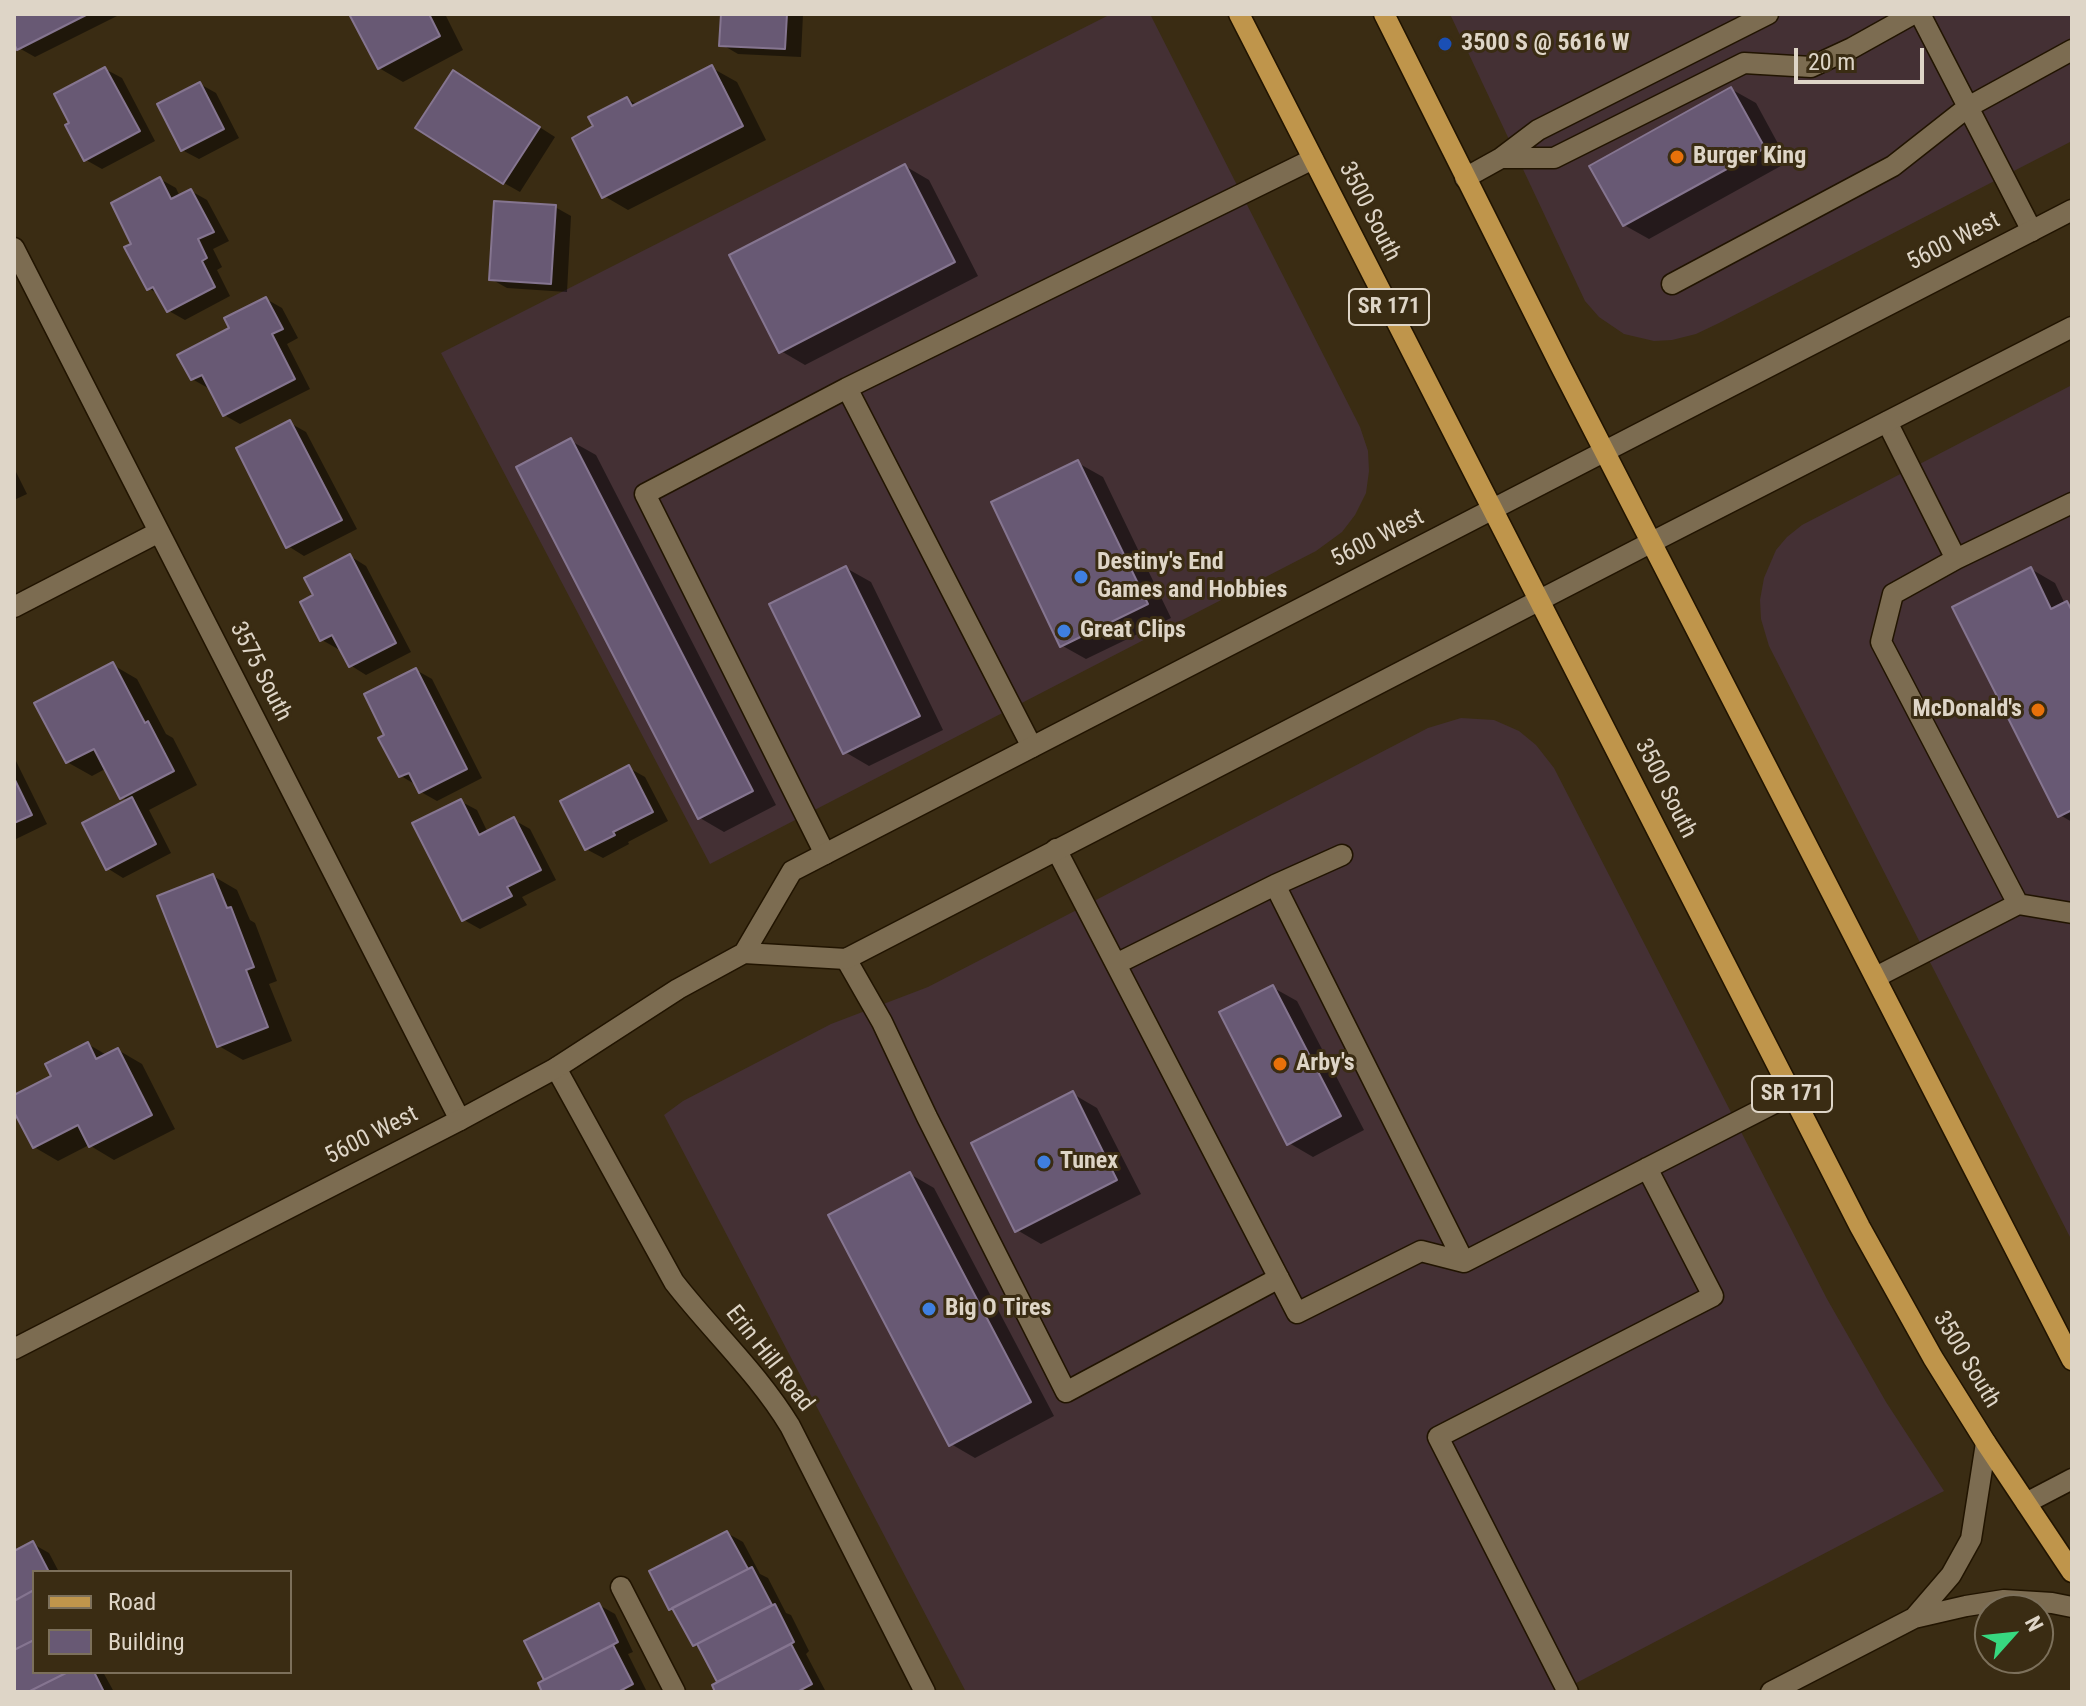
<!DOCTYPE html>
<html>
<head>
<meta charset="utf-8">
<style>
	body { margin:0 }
	#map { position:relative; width:2086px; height:1706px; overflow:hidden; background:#3a2c13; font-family:"Roboto Condensed",sans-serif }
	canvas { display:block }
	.frame { position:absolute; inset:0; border:16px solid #ded5c7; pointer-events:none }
	.legend { position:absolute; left:32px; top:1570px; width:260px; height:104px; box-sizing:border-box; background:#3a2c13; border:2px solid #7c705b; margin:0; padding:10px 14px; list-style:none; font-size:24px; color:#ded5c7 }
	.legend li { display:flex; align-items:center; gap:16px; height:40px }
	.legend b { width:40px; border:2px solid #7c705b }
	.north { position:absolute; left:1974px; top:1594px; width:80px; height:80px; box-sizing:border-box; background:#3a2c13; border:2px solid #7c705b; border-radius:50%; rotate:63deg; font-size:22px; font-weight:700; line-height:32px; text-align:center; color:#ded5c7 }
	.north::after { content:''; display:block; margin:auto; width:28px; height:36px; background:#37d880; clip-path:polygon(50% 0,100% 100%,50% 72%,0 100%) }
	.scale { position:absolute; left:1794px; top:48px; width:130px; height:36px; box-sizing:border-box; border:4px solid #ded5c7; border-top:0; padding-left:10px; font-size:24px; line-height:28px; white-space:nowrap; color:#ded5c7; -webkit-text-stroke:6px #3a2c13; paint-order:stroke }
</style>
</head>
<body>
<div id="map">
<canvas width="2086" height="1706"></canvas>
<div class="frame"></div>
<ul class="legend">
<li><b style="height:10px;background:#bf954b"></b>Road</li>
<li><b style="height:22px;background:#685974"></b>Building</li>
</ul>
<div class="north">N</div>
<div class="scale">20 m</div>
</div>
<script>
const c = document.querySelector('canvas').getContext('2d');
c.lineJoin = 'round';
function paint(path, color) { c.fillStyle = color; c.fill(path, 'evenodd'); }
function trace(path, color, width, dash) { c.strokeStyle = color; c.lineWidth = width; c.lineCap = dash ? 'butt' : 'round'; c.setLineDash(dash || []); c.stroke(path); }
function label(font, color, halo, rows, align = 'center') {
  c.font = font + ' "Roboto Condensed",sans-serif'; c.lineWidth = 6; c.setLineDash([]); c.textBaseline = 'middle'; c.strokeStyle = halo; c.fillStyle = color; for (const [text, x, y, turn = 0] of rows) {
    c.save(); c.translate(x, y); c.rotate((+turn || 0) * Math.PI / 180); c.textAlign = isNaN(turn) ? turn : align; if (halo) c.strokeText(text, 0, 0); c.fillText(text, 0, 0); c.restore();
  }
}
paint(new Path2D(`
	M 1111,14 L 1150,14 L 1360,427 L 1368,451 L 1369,471 L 1366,493 L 1355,515 L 1342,532 L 1316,551 L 710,864 L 441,353 Z
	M 1450,14 L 2072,14 L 2072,141 L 1719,323 L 1696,334 L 1672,340 L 1654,341 L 1624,334 L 1599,317 L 1585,301 Z
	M 2072,385 L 2072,1241 L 1769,646 L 1761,619 L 1760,600 L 1764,578 L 1776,550 L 1787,537 L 1802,525 Z
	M 1461,718 L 1494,720 L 1519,731 L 1536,745 L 1554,768 L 1827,1299 L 1886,1402 L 1944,1491 L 1559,1692 L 966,1692 L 664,1115 L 683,1101 L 831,1024 L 928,987 L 1428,728 Z`), '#443034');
paint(new Path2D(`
	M 14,14 L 121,14 L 35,57 L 19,48 L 14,39 Z
	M 351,14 L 445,14 L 463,50 L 403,82 L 379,68 Z
	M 723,14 L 803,14 L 801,57 L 738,54 L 721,44 Z
	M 712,68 L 737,82 L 766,140 L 628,210 L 604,196 L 596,127 L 627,99 L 638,105 Z
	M 105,69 L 122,78 L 155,141 L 102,169 L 86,160 Z
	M 469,82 L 555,137 L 520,192 L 504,183 Z
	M 200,84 L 216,93 L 239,138 L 199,159 L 182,150 Z
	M 1731,89 L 1756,103 L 1788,162 L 1649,239 L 1624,225 Z
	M 905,166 L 929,180 L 978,276 L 805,365 L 781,351 Z
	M 160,179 L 176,188 L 180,197 L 191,191 L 207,200 L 229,241 L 213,249 L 222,267 L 217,270 L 230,296 L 185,320 L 169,311 L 160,295 L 148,288 L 134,245 Z
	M 555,207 L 571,216 L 567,292 L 507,288 L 491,279 Z
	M 266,299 L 282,308 L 298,338 L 287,344 L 310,389 L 240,424 L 224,415 L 210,387 L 208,388 L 192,379 L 232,329 Z
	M 290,423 L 306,432 L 357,529 L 304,556 L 288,546 Z
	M 571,441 L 596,455 L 776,805 L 724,832 L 700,818 Z
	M 1078,463 L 1103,477 L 1171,618 L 1086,659 L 1061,645 Z
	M 14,468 L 27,494 L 14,500 Z
	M 350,556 L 366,566 L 411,652 L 366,675 L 350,665 L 341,647 L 338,649 L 322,640 L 316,596 Z
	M 846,568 L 871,582 L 943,730 L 869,766 L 845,752 Z
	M 2031,569 L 2055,583 L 2065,604 L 2072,606 L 2072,822 L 2060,815 Z
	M 113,665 L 137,679 L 166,734 L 173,738 L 197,785 L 149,810 L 171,853 L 123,878 L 107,868 L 129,801 L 122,797 L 107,768 L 92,776 L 67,762 Z
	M 416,670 L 432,679 L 482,778 L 437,801 L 421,792 L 418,786 L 401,776 Z
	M 14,757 L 47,824 L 14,840 Z
	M 629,768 L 645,777 L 668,821 L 628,842 L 629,844 L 603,858 L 586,849 Z
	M 460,801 L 477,810 L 488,833 L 514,820 L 530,829 L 556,880 L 522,897 L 527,905 L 480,929 L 464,920 Z
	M 213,876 L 237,890 L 250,920 L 255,923 L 277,981 L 269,984 L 292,1041 L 243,1060 L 219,1046 Z
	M 1272,987 L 1297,1001 L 1364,1130 L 1313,1157 L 1289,1143 Z
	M 88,1044 L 108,1056 L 118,1050 L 142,1064 L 175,1129 L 114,1160 L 89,1145 L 58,1161 L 34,1147 L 14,1108 L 14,1097 L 54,1077 Z
	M 1073,1094 L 1097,1108 L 1141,1194 L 1041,1244 L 1017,1230 Z
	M 910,1174 L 934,1188 L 1054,1416 L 975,1458 L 951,1444 Z
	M 727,1533 L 743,1542 L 760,1574 L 768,1578 L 786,1613 L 791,1615 L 809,1651 L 806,1654 L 826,1692 L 718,1692 L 719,1683 L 701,1649 L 694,1645 L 677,1612 L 671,1608 Z
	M 33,1544 L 49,1553 L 59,1572 L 34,1572 L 34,1672 L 103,1672 L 114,1692 L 14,1692 L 14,1553 Z
	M 599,1605 L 615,1614 L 633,1652 L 628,1654 L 647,1692 L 545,1692 L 547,1681 Z`), '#0007');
const building = new Path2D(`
	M 14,14 L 88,14 L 17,50 L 14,44 Z
	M 349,14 L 429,14 L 440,36 L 378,69 Z
	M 721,14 L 787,14 L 785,49 L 719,46 Z
	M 712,65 L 743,126 L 602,198 L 572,138 L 593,126 L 588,117 L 627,97 L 632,106 Z
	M 105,67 L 140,131 L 84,161 L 65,125 L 69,123 L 54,94 Z
	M 453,70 L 540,127 L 503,184 L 415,128 Z
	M 200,82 L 224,129 L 181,151 L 157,104 Z
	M 1731,87 L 1765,148 L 1623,226 L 1589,166 Z
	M 905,164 L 955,262 L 779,353 L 729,255 Z
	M 160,177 L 171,199 L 191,189 L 214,232 L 198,239 L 207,258 L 202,261 L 215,287 L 167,312 L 153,287 L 147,290 L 124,247 L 131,244 L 111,203 Z
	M 494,201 L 556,205 L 551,284 L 489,280 Z
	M 266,297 L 283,329 L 272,334 L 295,379 L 223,416 L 202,375 L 191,380 L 177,355 L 229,328 L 224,318 Z
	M 290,420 L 342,520 L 286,548 L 236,448 Z
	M 571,438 L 753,791 L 698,819 L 516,467 Z
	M 1078,460 L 1148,604 L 1060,647 L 991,502 Z
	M 350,554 L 396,643 L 349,667 L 332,635 L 320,641 L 300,602 L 313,595 L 304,578 Z
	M 846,566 L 920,716 L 843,754 L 769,604 Z
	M 2031,567 L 2051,609 L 2067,601 L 2072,611 L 2072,810 L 2058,817 L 1952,607 Z
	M 113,662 L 145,723 L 148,721 L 174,771 L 120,799 L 94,749 L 66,763 L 34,703 Z
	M 416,668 L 467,769 L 419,793 L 409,773 L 399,777 L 378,738 L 384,735 L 364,694 Z
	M 629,765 L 653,812 L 613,832 L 615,835 L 585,850 L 560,801 Z
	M 14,778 L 32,815 L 14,823 Z
	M 132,797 L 156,844 L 106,870 L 82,823 Z
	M 461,799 L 479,835 L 514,817 L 541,870 L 507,887 L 512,896 L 462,921 L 412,823 Z
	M 213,874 L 227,908 L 231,907 L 254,967 L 246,970 L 268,1027 L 217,1047 L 157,896 Z
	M 1273,985 L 1341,1116 L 1287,1145 L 1219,1012 Z
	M 88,1042 L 96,1059 L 118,1048 L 152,1115 L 89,1147 L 78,1125 L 33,1148 L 14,1112 L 14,1095 L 51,1076 L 45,1064 Z
	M 1073,1091 L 1117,1180 L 1015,1232 L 971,1143 Z
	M 910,1172 L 1031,1402 L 949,1446 L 828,1215 Z
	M 727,1531 L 748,1569 L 669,1610 L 649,1571 Z
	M 33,1541 L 49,1572 L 34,1572 L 34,1590 L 14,1601 L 14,1551 Z
	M 752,1567 L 772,1605 L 693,1646 L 672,1608 Z
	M 34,1590 L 34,1640 L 14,1650 L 14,1601 Z
	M 599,1603 L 618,1642 L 544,1680 L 524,1641 Z
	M 775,1604 L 794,1642 L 717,1682 L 697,1644 Z
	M 34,1640 L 34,1672 L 68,1672 L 28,1692 L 14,1692 L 14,1650 Z
	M 791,1644 L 812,1684 L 797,1692 L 715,1692 L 712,1685 Z
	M 613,1645 L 633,1684 L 618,1692 L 542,1692 L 538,1683 Z
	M 68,1672 L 94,1672 L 104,1692 L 28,1692 Z`);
paint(building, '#685974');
trace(building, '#857590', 2);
const service = new Path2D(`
	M 1920,14 L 2032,231
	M 1501,158 L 1554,158 L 1744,63 L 1811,67 L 1852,48 L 1913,14
	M 1465,178 L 1501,158 L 1538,130 L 1768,14
	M 1672,284 L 1893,166 L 1968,107 L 2072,50
	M 847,388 L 1032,747
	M 1887,422 L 1956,559 L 2072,503
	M 1956,559 L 1893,594 L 1881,642 L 2018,904
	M 1056,849 L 1297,1313 L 1421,1251 L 1464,1262 L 1792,1094
	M 825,854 L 645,494 L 847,388 L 1313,159
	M 1275,885 L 1464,1262
	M 846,959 L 882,1022 L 927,1117 L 1066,1392 L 1279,1278
	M 1116,964 L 1275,885 L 1342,855
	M 1876,977 L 2018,904 L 2072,913
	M 2026,1503 L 2072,1479
	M 621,1587 L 675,1692
	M 1568,1692 L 1438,1437 L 1713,1296 L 1647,1168`);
const minor = new Path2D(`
	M 14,248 L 460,1120
	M 14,607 L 159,532
	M 556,1068 L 674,1282 C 712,1331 758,1373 790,1426 L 925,1692
	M 1914,1618 L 1951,1575 L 1971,1539 L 1986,1443
	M 1771,1692 L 1914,1618 L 1966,1606 L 2004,1600 L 2052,1603 L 2072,1607`);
const secondary = new Path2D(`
	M 744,953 L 846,959 L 1652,542 L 2072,327
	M 14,1349 L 460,1120 L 556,1068 L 678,989 L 744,953 L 792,871 L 2072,210`);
const primary = new Path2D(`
	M 1239,14 L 1860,1227 L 1933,1358 L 1986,1443 L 2072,1572
	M 1384,14 L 1560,365 L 2072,1360`);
trace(service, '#211400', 23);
trace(minor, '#211400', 23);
trace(secondary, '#211400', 23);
trace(primary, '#211400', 23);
trace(service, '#7c6c51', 20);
trace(minor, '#7c6c51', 20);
trace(secondary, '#7c6c51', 20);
trace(primary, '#bf954b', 20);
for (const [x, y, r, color] of [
	[1445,44,8,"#1a4fb4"],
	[1677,157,8,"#e8710a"],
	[1081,577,8,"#3f7fe0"],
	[1064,631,8,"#3f7fe0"],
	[2038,710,8,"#e8710a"],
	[1280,1064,8,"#e8710a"],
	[1044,1162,8,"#3f7fe0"],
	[929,1309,8,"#3f7fe0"]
]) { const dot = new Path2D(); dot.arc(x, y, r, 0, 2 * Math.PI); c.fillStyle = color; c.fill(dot); trace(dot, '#3a2c13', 3); }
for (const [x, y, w] of [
	[1389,307,80],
	[1792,1094,80]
]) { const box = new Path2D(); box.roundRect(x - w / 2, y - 18, w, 36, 6); c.fillStyle = '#3a2c13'; c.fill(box); trace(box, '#ded5c7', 2); }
label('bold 22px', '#ded5c7', null, [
	["SR 171",1389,307],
	["SR 171",1792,1094]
]);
label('bold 24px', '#ded5c7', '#3a2c13', [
	["3500 S @ 5616 W",1461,44],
	["Burger King",1693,157],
	["Destiny's End",1097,563],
	["Games and Hobbies",1097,591],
	["Great Clips",1080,631],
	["McDonald's",2022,710,"right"],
	["Arby's",1296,1064],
	["Tunex",1060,1162],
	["Big O Tires",945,1309]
], 'left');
label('24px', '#ded5c7', '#3a2c13', [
	["3500 South",1369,212,63],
	["5600 West",1954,242,-27],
	["5600 West",1378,539,-27],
	["3575 South",260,672,63],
	["3500 South",1665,789,63],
	["5600 West",372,1136,-27],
	["Erin Hill Road",769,1359,52],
	["3500 South",1966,1360,59]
]);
</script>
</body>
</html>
